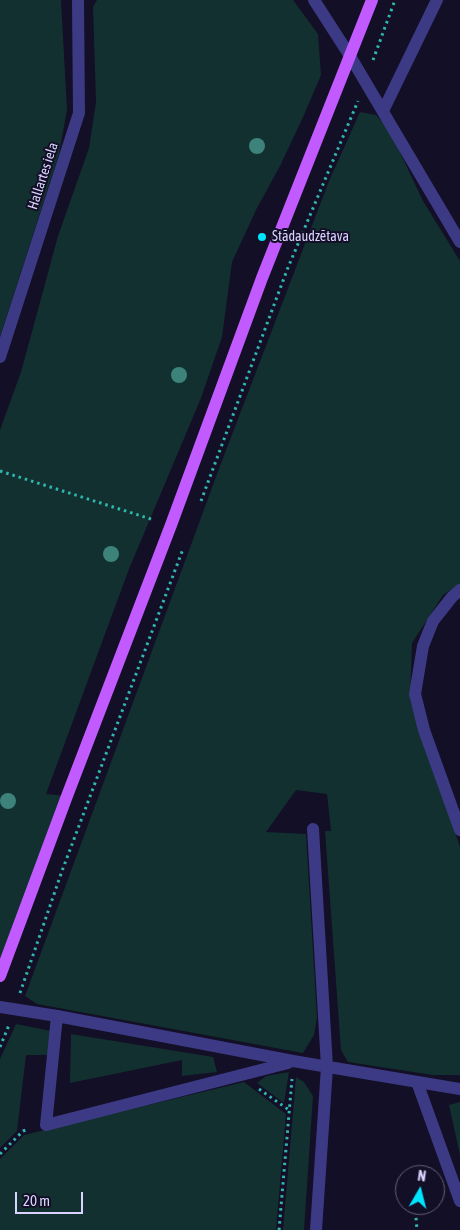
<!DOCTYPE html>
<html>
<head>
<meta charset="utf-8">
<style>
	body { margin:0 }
	#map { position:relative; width:460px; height:1230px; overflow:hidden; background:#130f26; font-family:"Asap Condensed",sans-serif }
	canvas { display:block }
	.north { position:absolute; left:395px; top:1165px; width:50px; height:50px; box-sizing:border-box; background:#130f26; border:1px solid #625e7d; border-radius:50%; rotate:8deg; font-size:14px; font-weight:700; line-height:20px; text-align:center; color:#d9d4ff }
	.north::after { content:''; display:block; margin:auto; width:18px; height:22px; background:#00e5ff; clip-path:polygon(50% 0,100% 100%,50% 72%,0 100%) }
	.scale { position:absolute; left:15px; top:1192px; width:68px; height:22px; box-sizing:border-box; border:2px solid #d9d4ff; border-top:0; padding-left:6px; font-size:15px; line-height:18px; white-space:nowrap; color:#d9d4ff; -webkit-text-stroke:4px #130f26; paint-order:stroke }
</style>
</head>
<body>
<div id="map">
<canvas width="460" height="1230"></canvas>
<div class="north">N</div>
<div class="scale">20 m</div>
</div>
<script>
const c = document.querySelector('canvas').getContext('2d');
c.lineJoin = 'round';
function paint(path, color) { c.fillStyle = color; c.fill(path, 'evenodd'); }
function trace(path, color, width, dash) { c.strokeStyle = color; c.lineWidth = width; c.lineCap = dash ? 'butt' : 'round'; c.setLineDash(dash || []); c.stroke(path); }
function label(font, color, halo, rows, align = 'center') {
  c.font = font + ' "Asap Condensed",sans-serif'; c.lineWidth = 4; c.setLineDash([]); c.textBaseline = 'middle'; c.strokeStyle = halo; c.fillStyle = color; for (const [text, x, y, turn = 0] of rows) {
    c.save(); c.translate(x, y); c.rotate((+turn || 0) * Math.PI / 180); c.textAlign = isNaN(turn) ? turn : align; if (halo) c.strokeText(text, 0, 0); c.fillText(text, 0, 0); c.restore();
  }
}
paint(new Path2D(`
	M 0,0 L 61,0 L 67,110 L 59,154 L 0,337 Z
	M 97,0 L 293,0 L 318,34 L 321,75 L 304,115 L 280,166 L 257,208 L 232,262 L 222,337 L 201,398 L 129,569 L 46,794 L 67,796 L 0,976 L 0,430 L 21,372 L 58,236 L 89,148 L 96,102 L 93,7 Z
	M 360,112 L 376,115 L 390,131 L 423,201 L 460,261 L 460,584 L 443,595 L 412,643 L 410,700 L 460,847 L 460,1075 L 433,1075 L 348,1062 L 341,1050 L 325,831 L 331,831 L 327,794 L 296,790 L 266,832 L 306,834 L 317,1017 L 314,1035 L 303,1053 L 37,1004 L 25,996 L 220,466 L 329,181 Z
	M 16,1024 L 51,1031 L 49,1055 L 26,1055 L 17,1131 L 0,1148 L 0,1059 Z
	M 71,1034 L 213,1057 L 217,1072 L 182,1076 L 182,1060 L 70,1083 Z
	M 289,1072 L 284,1103 L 257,1083 L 266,1076 Z
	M 296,1077 L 304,1082 L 313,1096 L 304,1230 L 283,1230 Z
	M 244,1082 L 286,1114 L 276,1230 L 0,1230 L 0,1159 L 24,1135 Z
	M 460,1102 L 460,1155 L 449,1105 Z`), '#12302f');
trace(new Path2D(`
	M 373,60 L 395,0
	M 0,471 L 154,520
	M 201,501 L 287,270 L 358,101
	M 20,993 L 62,871 L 183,549
	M 0,1047 L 9,1025
	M 259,1089 L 289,1110
	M 0,1154 L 23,1131 L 29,1129
	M 415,1205 L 417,1230
	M 279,1230 L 292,1079`), '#2fb8b0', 3, [2.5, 4]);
trace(new Path2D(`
	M 314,0 L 350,56 L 460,242
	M 383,111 L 437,0
	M 0,357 L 79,113 L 78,0
	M 460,590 L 452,597 L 433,621 L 423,646 L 415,694 L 424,730 L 460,830
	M 313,829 L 327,1067 L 316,1230
	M 0,1007 L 57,1016 L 293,1061 L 460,1089
	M 57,1016 L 46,1125 L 288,1063
	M 417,1082 L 460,1201`), '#3d3a85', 12);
trace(new Path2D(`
	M 0,976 L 67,796 L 171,525 L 262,278 L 372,0`), '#c25bff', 12);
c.fillStyle = '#3d827b';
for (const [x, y] of [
	[257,146],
	[179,375],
	[111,554],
	[8,801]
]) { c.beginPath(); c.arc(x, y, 8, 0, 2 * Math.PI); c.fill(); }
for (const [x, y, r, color] of [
	[262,237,5,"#00e5ff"]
]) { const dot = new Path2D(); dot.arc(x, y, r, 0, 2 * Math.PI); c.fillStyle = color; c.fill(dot); trace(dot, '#130f26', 2); }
label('14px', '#d9d4ff', '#130f26', [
	["Hallartes iela",43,176,-72]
]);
label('14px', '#d9d4ff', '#130f26', [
	["Stādaudzētava",272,237]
], 'left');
</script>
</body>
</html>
